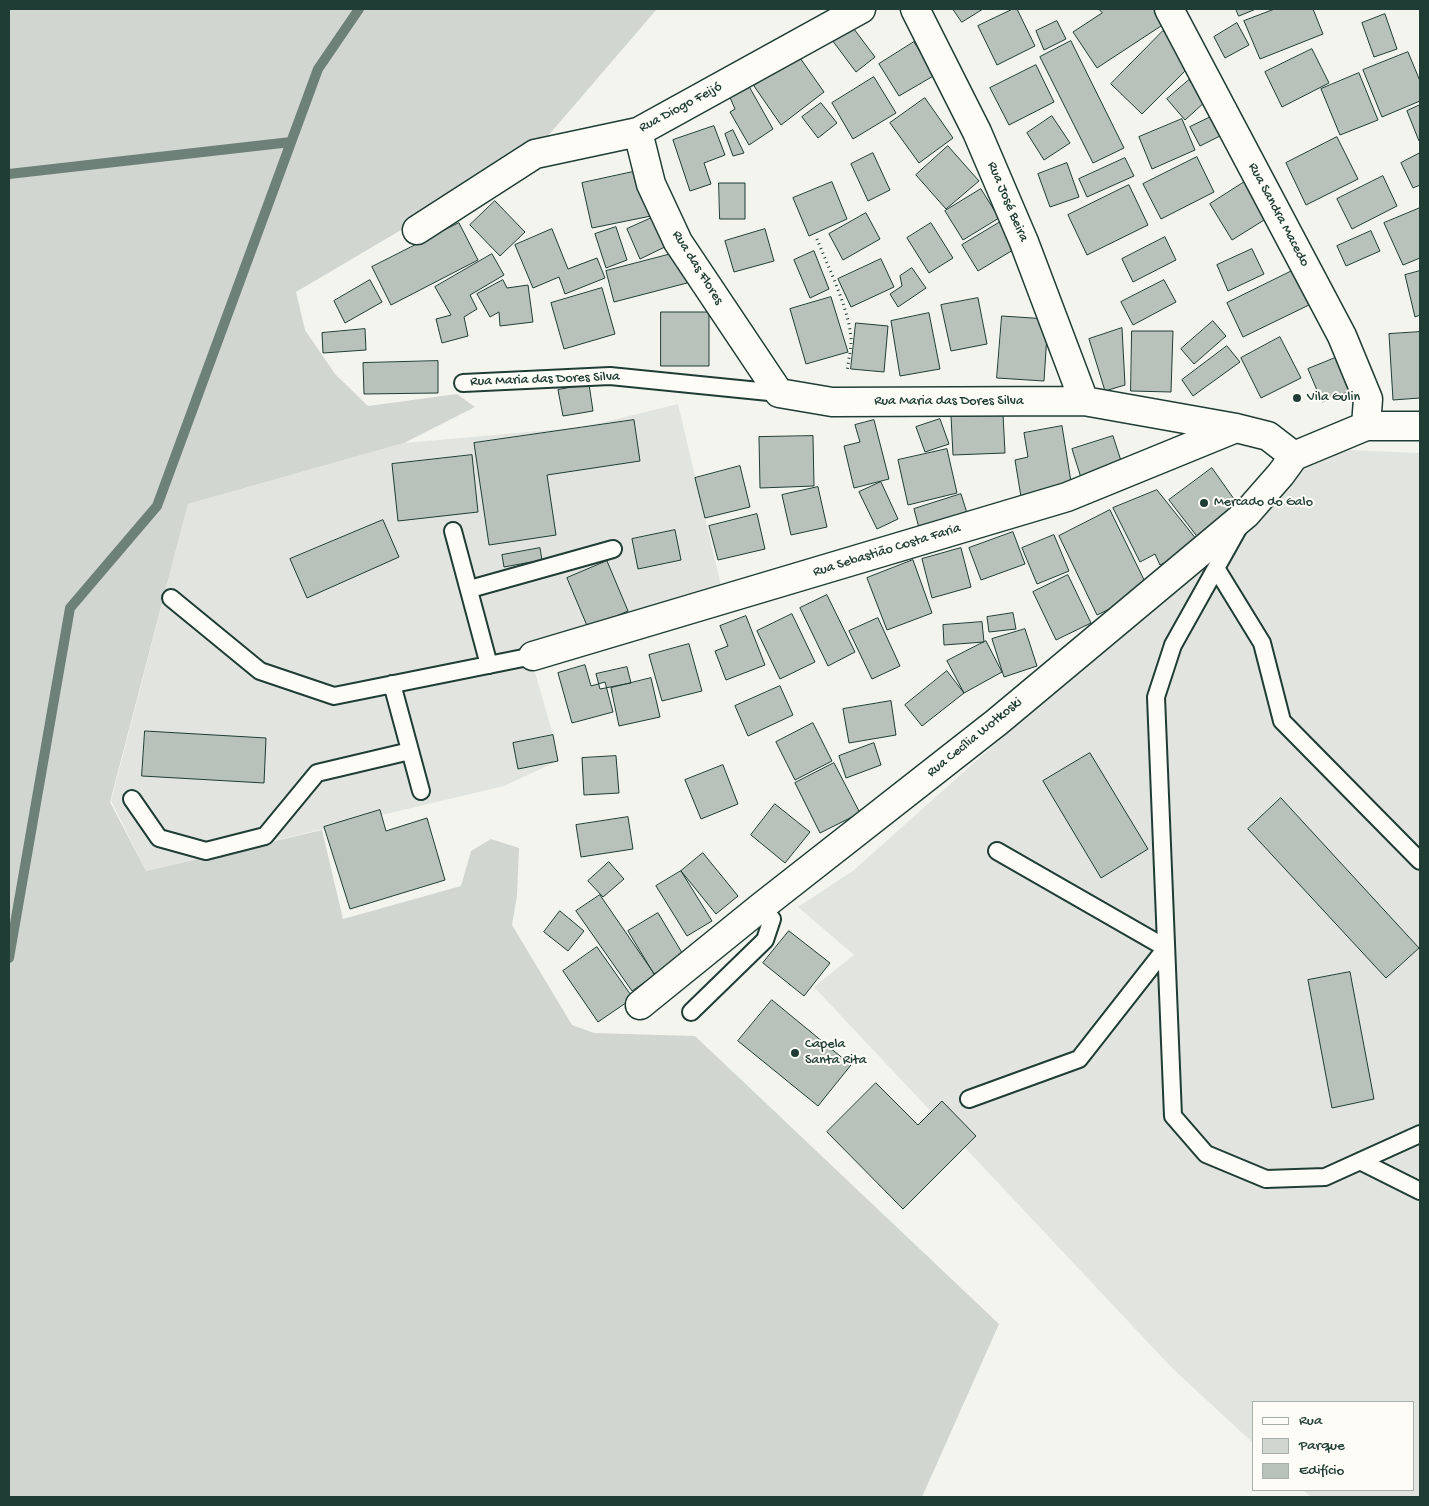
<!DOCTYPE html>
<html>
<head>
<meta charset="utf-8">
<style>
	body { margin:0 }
	#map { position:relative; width:1429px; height:1506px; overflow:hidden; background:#f4f4ef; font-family:"Gochi Hand",sans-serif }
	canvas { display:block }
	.frame { position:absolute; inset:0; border:10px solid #1f3d34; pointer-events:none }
	.legend { position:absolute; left:1252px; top:1401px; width:162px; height:90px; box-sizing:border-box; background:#fdfcf7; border:1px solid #a4b0a9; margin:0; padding:6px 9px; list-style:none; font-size:15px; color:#1f3d34 }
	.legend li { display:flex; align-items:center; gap:10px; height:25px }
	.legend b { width:25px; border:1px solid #a4b0a9 }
</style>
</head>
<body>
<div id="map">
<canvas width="1429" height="1506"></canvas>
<div class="frame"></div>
<ul class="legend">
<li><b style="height:6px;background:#fdfcf7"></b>Rua</li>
<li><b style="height:14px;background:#d1d6d1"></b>Parque</li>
<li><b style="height:14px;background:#b9c1bb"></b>Edifício</li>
</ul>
</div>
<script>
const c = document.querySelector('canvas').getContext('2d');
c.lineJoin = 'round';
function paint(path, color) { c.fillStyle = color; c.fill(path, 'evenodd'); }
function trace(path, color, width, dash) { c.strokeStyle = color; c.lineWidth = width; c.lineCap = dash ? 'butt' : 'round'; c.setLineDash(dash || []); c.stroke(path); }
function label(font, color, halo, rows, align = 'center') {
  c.font = font + ' "Gochi Hand",sans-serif'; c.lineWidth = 4; c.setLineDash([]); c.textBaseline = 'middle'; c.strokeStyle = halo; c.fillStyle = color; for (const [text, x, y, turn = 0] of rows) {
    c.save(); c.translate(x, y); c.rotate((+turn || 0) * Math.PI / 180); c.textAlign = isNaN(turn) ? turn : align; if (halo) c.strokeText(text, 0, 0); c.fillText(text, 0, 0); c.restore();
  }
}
paint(new Path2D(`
	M 678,404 L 725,602 L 529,651 L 553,735 L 558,761 L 504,786 L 146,871 L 111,801 L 188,504 L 404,443 L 584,427 Z
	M 1325,449 L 1420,453 L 1420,1497 L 1311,1497 L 1303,1490 L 1413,1490 L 1413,1402 L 1253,1402 L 1253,1443 L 1172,1368 L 814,987 L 854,955 L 798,907 L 854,870 Z`), '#e2e5df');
paint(new Path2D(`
	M 9,9 L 657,9 L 535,151 L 296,292 L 305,330 L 335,374 L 368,406 L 457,394 L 475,407 L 404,443 L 188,504 L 110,802 L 146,871 L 322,830 L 343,919 L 461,886 L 471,851 L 491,839 L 519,848 L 517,896 L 512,925 L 572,1025 L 594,1033 L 695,1036 L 999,1324 L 922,1497 L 9,1497 Z`), '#d1d6d1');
trace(new Path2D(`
	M 9,174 L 291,142
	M 9,958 L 70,608 L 157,506 L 318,69 L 359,9`), '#6e8179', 10);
const building = new Path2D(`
	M 953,9 L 983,9 L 962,22 Z
	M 1013,9 L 1017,9 L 1035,46 L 997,65 L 978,26 Z
	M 1099,9 L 1154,9 L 1164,24 L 1097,68 L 1073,32 L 1102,13 Z
	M 1236,9 L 1256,9 L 1239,16 Z
	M 1275,9 L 1313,9 L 1323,34 L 1260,59 L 1244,21 Z
	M 1385,14 L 1397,49 L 1374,57 L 1362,23 Z
	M 848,21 L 875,57 L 856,72 L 829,36 Z
	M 1057,21 L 1066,39 L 1044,50 L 1036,31 Z
	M 1237,23 L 1249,45 L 1225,58 L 1214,37 Z
	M 1163,31 L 1194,62 L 1142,114 L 1111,84 Z
	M 1071,41 L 1124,148 L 1093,163 L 1040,57 Z
	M 914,42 L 935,75 L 899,96 L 879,64 Z
	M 1312,49 L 1329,83 L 1282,107 L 1265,72 Z
	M 1408,52 L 1420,81 L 1420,101 L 1382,117 L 1363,70 Z
	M 798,55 L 824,92 L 781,125 L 754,86 Z
	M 1036,65 L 1054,102 L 1009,125 L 990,88 Z
	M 1359,73 L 1378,120 L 1340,135 L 1321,89 Z
	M 874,77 L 896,113 L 853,139 L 832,103 Z
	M 1189,80 L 1206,101 L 1185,120 L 1167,99 Z
	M 746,81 L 773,129 L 749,145 L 730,112 L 735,109 L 728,93 Z
	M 925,98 L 953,138 L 919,163 L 890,123 Z
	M 821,103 L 837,123 L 818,138 L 802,117 Z
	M 1420,105 L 1420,141 L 1419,141 L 1407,111 Z
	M 1217,114 L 1226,133 L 1200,146 L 1190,127 Z
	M 1052,116 L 1070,143 L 1044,160 L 1027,133 Z
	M 1182,119 L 1195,150 L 1152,169 L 1139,137 Z
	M 714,126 L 725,155 L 704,163 L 711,184 L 690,191 L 673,140 Z
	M 733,130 L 744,153 L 733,156 L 725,134 Z
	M 1337,137 L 1358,179 L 1306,205 L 1286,163 Z
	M 948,146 L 979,181 L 946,209 L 916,175 Z
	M 873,153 L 890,190 L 868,201 L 851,164 Z
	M 1420,153 L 1420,185 L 1413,188 L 1401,163 Z
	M 1197,157 L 1214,192 L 1161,219 L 1143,184 Z
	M 1125,158 L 1134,176 L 1087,197 L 1079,179 Z
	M 1067,163 L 1079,197 L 1050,207 L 1038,174 Z
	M 642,170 L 651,216 L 592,228 L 582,183 Z
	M 1383,176 L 1397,206 L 1352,229 L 1337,199 Z
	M 1246,181 L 1269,217 L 1232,240 L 1210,204 Z
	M 832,182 L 847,219 L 809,236 L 793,198 Z
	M 719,183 L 745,183 L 745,219 L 720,219 Z
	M 1129,185 L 1148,225 L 1087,255 L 1068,215 Z
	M 981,189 L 999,218 L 963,240 L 945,211 Z
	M 495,201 L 525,232 L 500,256 L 470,225 Z
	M 1420,208 L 1420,258 L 1403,265 L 1384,223 Z
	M 866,213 L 880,239 L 843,260 L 829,234 Z
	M 656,216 L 669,245 L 640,259 L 627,229 Z
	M 1002,221 L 1018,247 L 978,271 L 962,245 Z
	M 459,223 L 478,260 L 391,305 L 372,267 Z
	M 931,223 L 953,258 L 929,273 L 907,238 Z
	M 616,227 L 627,260 L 606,268 L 595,234 Z
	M 552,229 L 568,269 L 597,258 L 605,278 L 565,294 L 559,277 L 533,288 L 515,245 Z
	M 765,229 L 774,261 L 734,272 L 725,241 Z
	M 1371,231 L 1380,251 L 1346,266 L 1337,246 Z
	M 1165,237 L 1176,260 L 1133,282 L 1122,259 Z
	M 1252,249 L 1264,274 L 1228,291 L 1217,265 Z
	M 814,251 L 829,289 L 810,298 L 794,260 Z
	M 679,252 L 687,283 L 614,302 L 606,271 Z
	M 492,254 L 504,275 L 470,295 L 477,309 L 464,317 L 468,336 L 442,343 L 436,319 L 451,315 L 435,287 Z
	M 881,259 L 894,287 L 851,307 L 838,279 Z
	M 912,268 L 926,288 L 898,307 L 890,294 L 902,286 L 900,276 Z
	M 1294,270 L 1311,304 L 1243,337 L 1227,303 Z
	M 1420,271 L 1420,315 L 1415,317 L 1405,275 Z
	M 370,280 L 382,302 L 345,323 L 334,301 Z
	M 503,280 L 507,288 L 528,285 L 533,322 L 500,326 L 499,312 L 490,317 L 477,294 Z
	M 1164,280 L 1176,302 L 1133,325 L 1121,302 Z
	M 602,288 L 615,334 L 564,349 L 551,303 Z
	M 831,297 L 848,352 L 806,364 L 790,309 Z
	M 978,298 L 987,344 L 951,351 L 941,305 Z
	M 661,312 L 709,312 L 709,366 L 661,366 Z
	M 929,313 L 940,369 L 900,376 L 891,321 Z
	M 1002,316 L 1048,319 L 1044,381 L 997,378 Z
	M 1213,321 L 1226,336 L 1194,364 L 1181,349 Z
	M 856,323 L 888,326 L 884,372 L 851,369 Z
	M 1122,328 L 1125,385 L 1105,391 L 1089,339 Z
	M 365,329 L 366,350 L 323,353 L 322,333 Z
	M 1132,331 L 1173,331 L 1171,392 L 1131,391 Z
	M 1420,332 L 1420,398 L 1393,400 L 1389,334 Z
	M 1280,337 L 1301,378 L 1261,398 L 1241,358 Z
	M 1227,346 L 1240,362 L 1193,396 L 1182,380 Z
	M 1340,356 L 1353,390 L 1322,402 L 1308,369 Z
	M 438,361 L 438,393 L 364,394 L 363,363 Z
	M 589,384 L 593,411 L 563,416 L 558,390 Z
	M 1003,414 L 1005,453 L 953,455 L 951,416 Z
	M 940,419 L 949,444 L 925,452 L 916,427 Z
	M 634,420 L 640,461 L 547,475 L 556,535 L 489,545 L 474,443 Z
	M 874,420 L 889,479 L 854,488 L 844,446 L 860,442 L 855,425 Z
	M 1062,426 L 1072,488 L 1021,497 L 1015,460 L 1028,457 L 1024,433 Z
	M 813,436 L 814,486 L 760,488 L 759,437 Z
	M 1113,436 L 1123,467 L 1082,481 L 1072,449 Z
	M 947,449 L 957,493 L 908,505 L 898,460 Z
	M 472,455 L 478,512 L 398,521 L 392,464 Z
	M 740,466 L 750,507 L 705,518 L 695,478 Z
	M 1212,468 L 1239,506 L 1199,539 L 1169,500 Z
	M 881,482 L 898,519 L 877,529 L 859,492 Z
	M 818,487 L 827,527 L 791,535 L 782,495 Z
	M 1157,490 L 1201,545 L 1160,565 L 1155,554 L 1140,562 L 1113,508 Z
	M 961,494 L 967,513 L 919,528 L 914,509 Z
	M 1110,510 L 1149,590 L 1097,615 L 1059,536 Z
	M 757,514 L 765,549 L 718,560 L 709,526 Z
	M 383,520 L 399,557 L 307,598 L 290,559 Z
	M 675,530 L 681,560 L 638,569 L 632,539 Z
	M 1013,532 L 1025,564 L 981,580 L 969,548 Z
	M 1054,535 L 1069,571 L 1037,584 L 1022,548 Z
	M 540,548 L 542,560 L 504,567 L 502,555 Z
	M 961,548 L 971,587 L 932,598 L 922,559 Z
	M 913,560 L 932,613 L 887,630 L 867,578 Z
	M 607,561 L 628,611 L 588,628 L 567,578 Z
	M 1068,575 L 1091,623 L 1056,640 L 1033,592 Z
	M 827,595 L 855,652 L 828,666 L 800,608 Z
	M 1013,613 L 1016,629 L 989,632 L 987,617 Z
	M 792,614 L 815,662 L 780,679 L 757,631 Z
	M 746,616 L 765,665 L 726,680 L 715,651 L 728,646 L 720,626 Z
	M 878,618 L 900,666 L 872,679 L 849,631 Z
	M 982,622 L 984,642 L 944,645 L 943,625 Z
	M 1025,629 L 1037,666 L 1004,677 L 992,639 Z
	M 986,641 L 1002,672 L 964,693 L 947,661 Z
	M 689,644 L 702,691 L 662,701 L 649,655 Z
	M 585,665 L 591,686 L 605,682 L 613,712 L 572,723 L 558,673 Z
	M 627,667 L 631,683 L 600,689 L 596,674 Z
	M 947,671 L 964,693 L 922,726 L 905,705 Z
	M 651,678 L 660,717 L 619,726 L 611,688 Z
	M 780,686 L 793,715 L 748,736 L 735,706 Z
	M 891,701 L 896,735 L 849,743 L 843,709 Z
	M 813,723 L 832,761 L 795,780 L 776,742 Z
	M 145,731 L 266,738 L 264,783 L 142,776 Z
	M 553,735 L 558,761 L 518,769 L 513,743 Z
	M 874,743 L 881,765 L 846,778 L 839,756 Z
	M 1090,753 L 1148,849 L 1101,878 L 1043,781 Z
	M 616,756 L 619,793 L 584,795 L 582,758 Z
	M 834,763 L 860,813 L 820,833 L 795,783 Z
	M 723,765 L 738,804 L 701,819 L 685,780 Z
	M 1281,798 L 1419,948 L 1386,978 L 1248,829 Z
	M 775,804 L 810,832 L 785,863 L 751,835 Z
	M 380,810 L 386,831 L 427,818 L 445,880 L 350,909 L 324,827 Z
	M 628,817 L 633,849 L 581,857 L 576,825 Z
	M 703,853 L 738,896 L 716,914 L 681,871 Z
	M 609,862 L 624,879 L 603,897 L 588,881 Z
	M 681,871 L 712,921 L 687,936 L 656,886 Z
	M 600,895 L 655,975 L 632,991 L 576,911 Z
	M 560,911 L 584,931 L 568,951 L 544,932 Z
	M 658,913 L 684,956 L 654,974 L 628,931 Z
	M 789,931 L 830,963 L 804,996 L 763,963 Z
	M 597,947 L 633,998 L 598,1022 L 563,971 Z
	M 1350,972 L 1374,1099 L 1332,1108 L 1308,980 Z
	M 772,1000 L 851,1065 L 818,1106 L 738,1041 Z
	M 876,1083 L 918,1125 L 942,1101 L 976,1136 L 903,1209 L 827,1132 Z`);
paint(building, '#b9c1bb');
trace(building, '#1f3d34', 1);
const lane = new Path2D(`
	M 463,383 L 610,376 L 779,393
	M 1239,527 L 1173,645 L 1156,697 L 1173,1116 L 1206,1154 L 1266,1179 L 1325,1177 L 1420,1134
	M 453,531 L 489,665
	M 1216,568 L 1262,643 L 1282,721 L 1420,861
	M 470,589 L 613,549
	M 171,598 L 260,671 L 334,696 L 533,656
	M 392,684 L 421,791
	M 132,799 L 159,838 L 206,851 L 265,836 L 317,773 L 410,751
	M 691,1012 L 765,940 L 772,919 L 761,907
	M 969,1099 L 1079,1059 L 1166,948 L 997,851
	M 1360,1161 L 1420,1191`);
const street = new Path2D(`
	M 915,9 L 977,132 L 1024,242 L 1084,401
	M 1169,9 L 1342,336 L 1368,399 L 1366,426
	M 638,132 L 651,184 L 678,242 L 779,393 L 832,402 L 1084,401 L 1236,428 L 1268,436 L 1294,456
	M 417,230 L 535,154 L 638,132 L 861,9
	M 1294,456 L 1366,426 L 1420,426
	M 533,656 L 1067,497 L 1236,428
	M 640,1005 L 761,907 L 997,722 L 1246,514 L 1281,474 L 1294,456`);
trace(lane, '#1f3d34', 20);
trace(street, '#1f3d34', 31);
trace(new Path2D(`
	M 817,239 C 828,267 853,317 851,345 C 850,354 848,363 847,372`), '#1f3d34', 3, [1, 4]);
trace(lane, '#fdfcf7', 16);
trace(street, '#fdfcf7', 28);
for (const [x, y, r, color] of [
	[1297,398,5,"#1f3d34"],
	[1204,503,5,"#1f3d34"],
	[795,1053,5,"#1f3d34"]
]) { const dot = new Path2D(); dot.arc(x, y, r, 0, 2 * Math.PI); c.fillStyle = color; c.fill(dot); trace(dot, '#fdfcf7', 2); }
label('14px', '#1f3d34', '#fdfcf7', [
	["Rua Diogo Feijó",681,108,-28],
	["Rua José Beira",1007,202,67],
	["Rua Sandra Macedo",1278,215,62],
	["Rua das Flores",697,268,58],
	["Rua Maria das Dores Silva",545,380,-2],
	["Rua Maria das Dores Silva",949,402],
	["Rua Sebastião Costa Faria",887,551,-17],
	["Rua Cecília Wotkoski",975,738,-39]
]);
label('14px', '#1f3d34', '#fdfcf7', [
	["Vila Gulin",1307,398],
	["Mercado do Galo",1214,503],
	["Capela",805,1045],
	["Santa Rita",805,1061]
], 'left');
</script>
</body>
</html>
